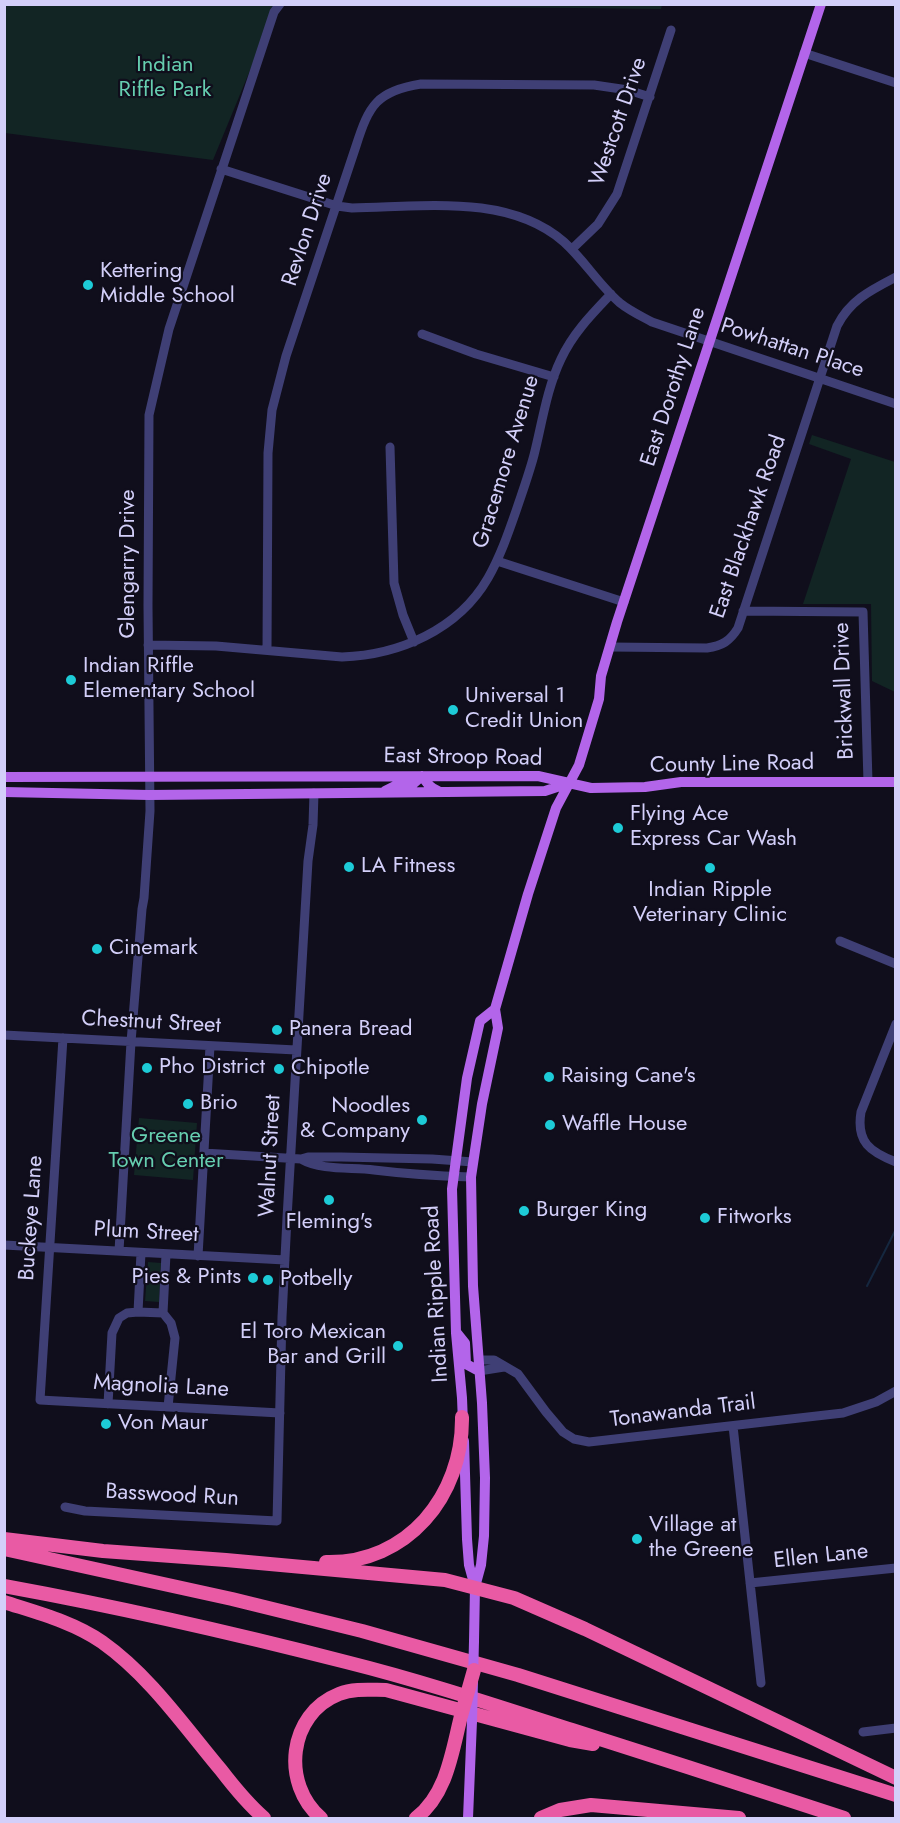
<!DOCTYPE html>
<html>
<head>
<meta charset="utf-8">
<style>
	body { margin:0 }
	#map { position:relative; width:900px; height:1823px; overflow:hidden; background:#100e1c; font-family:Jost,sans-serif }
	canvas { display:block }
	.frame { position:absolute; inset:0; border:6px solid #d3cff9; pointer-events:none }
</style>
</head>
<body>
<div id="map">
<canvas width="900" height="1823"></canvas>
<div class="frame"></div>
</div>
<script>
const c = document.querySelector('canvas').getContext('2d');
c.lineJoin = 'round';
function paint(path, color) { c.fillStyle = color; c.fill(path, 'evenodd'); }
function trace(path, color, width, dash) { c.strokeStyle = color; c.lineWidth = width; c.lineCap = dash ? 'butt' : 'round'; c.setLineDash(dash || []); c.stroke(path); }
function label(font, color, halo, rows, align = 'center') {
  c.font = font + ' Jost,sans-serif'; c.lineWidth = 4.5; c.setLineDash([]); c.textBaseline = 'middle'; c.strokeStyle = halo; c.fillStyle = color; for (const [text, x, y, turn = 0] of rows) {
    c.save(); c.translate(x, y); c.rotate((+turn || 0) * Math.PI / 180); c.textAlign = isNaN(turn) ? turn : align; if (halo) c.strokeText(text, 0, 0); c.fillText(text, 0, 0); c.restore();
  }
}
paint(new Path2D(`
	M 5,5 L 280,5 L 274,12 L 213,160 L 5,133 Z
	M 311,5 L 662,5 L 661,9 Z
	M 812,435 L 895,462 L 895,692 L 872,681 L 871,604 L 803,604 L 851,459 L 809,444 Z
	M 139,1118 L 197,1123 L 193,1180 L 134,1175 Z
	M 148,1262 L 161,1263 L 159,1302 L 145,1301 Z`), '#122524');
trace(new Path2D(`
	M 867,1286 L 896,1229`), '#15273f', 2);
trace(new Path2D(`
	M 804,53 L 896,83
	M 221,169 L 337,206 L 352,208 C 421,207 508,193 564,242 C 585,261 599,285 620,303 C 630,311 641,316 652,322 L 896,404
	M 572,249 L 598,224 L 617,194 L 671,30
	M 422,334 L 476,354 L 554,377
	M 390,447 L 394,583 L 403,615 L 414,642
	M 497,561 L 624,602
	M 743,611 L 863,612 L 868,782
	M 148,645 L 216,646 L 342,657 C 399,655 458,630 488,578 C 500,557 508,534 516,511 C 522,493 529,474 534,455 C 542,423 547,388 561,359 C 573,333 592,314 611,294
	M 610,647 L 707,648 C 722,646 730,641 738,628 L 837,326 C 850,300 871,290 896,277
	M 267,650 L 268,453 L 272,410 L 286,356 L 356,146 C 369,105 377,91 421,84 L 594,85 L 628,90 L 650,97
	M 840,941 L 896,964
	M 896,1024 L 861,1112 C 856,1142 870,1152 896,1162
	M 4,1035 L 296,1050
	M 63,1038 L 40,1400 L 280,1413
	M 204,1153 L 301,1159 L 308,1157 L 341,1157 L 432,1159 L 473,1162
	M 301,1159 C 322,1171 351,1167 374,1170 C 406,1174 439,1176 471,1177
	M 4,1245 L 285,1260
	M 119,1251 L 131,1042 L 142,909 L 144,898 L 150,811 L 148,606 L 149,415 L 169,329 L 274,12 L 280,4
	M 198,1256 L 210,1046
	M 138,1312 L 141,1253
	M 163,1313 L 166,1254
	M 479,1360 L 494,1360 L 518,1374 L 546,1412 L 563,1432 L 574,1439 L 589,1442 L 843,1413 L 876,1402 L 896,1391
	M 479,1371 L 504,1367
	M 108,1404 L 112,1333 L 119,1318 L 127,1313 L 138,1312 L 163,1313 L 171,1323 L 175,1338 L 168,1407
	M 733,1426 L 761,1683
	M 65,1507 L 85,1511 L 277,1521 L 282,1317 L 287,1218 L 308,861 L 313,825 L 314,793
	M 750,1583 L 896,1568
	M 863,1732 L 896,1728`), '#3f3f75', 9);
trace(new Path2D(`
	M 4,777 L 538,776 L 591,788 L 645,787 L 681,782 L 896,782
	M 385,791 L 401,783 L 414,783 L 422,776 C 427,783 430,788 438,791
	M 4,792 L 149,795 L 545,791 L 569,783
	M 457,1333 L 465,1343 L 466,1364 L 479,1371
	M 463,1423 L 462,1398 L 456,1333 L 452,1189 L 467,1078 L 480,1021 L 495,1009
	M 464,1441 L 467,1539 L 469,1565 L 475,1587 L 474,1641
	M 475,1587 L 481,1565 L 484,1536 L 485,1478 L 482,1403 L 473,1286 L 471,1177 L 482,1104 L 498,1028 L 495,1009 L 528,894 L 556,808 L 579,765 L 599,699 L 601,676 L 617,622 L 821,4
	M 468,1818 L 472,1721`), '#b365ea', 10);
trace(new Path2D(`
	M 4,1539 L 103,1551 L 226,1560 L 445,1580 L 514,1598 L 585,1629 L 896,1778
	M 4,1549 L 232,1599 L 362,1631 L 518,1675 L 896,1795
	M 326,1562 C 407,1564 463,1496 462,1417
	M 4,1586 C 119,1607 233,1633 346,1662 C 422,1681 497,1706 572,1730 C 663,1759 753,1788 844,1818
	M 4,1602 C 38,1613 73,1622 102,1642 C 150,1676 184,1726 221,1770 C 234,1787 248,1804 264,1818
	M 321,1818 C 281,1784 288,1714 339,1694 C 354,1688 371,1690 386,1690 L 570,1740 L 593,1744
	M 416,1818 C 447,1794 452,1752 461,1716
	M 541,1818 L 560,1810 L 591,1805 L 739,1818`), '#e95aa4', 14);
trace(new Path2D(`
	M 472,1721 L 474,1641`), '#b365ea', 10);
trace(new Path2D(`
	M 461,1716 L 474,1670`), '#e95aa4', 14);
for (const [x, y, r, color] of [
	[88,285,6,"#1dcbd7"],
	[71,680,6,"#1dcbd7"],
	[453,710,6,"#1dcbd7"],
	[618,828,6,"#1dcbd7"],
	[349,867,6,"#1dcbd7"],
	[710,868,6,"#1dcbd7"],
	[97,949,6,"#1dcbd7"],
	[277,1030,6,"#1dcbd7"],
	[147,1068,6,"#1dcbd7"],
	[279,1069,6,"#1dcbd7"],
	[549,1077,6,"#1dcbd7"],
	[188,1104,6,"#1dcbd7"],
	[422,1120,6,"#1dcbd7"],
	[550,1125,6,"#1dcbd7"],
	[329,1200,6,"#1dcbd7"],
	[524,1211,6,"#1dcbd7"],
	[705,1218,6,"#1dcbd7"],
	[253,1278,6,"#1dcbd7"],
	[268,1280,6,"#1dcbd7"],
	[398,1346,6,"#1dcbd7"],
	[106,1424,6,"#1dcbd7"],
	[637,1539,6,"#1dcbd7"]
]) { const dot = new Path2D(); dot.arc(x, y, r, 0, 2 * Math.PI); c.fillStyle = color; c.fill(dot); trace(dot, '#100e1c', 2); }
label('22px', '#66ceb0', '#100e1c', [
	["Indian",165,66],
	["Riffle Park",165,91],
	["Greene",166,1137],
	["Town Center",166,1162]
]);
label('22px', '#d3cff9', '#100e1c', [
	["Westcott Drive",619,122,-71],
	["Revlon Drive",308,230,-72],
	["Powhattan Place",792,349,18],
	["East Dorothy Lane",674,387,-72],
	["Gracemore Avenue",507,462,-73],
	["East Blackhawk Road",749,527,-71],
	["Glengarry Drive",129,564,-90],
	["Brickwall Drive",845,691,-92],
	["East Stroop Road",463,758,1],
	["County Line Road",732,765,-1],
	["Chestnut Street",151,1023,3],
	["Walnut Street",271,1156,-87],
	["Buckeye Lane",32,1218,-86],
	["Plum Street",146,1233,3],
	["Indian Ripple Road",437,1294,-93],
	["Magnolia Lane",161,1387,3],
	["Tonawanda Trail",683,1412,-7],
	["Basswood Run",172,1496,3],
	["Ellen Lane",821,1557,-6]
]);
label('22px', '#d3cff9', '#100e1c', [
	["Kettering",100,272],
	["Middle School",100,297],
	["Indian Riffle",83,667],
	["Elementary School",83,692],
	["Universal 1",465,697],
	["Credit Union",465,722],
	["Flying Ace",630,815],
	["Express Car Wash",630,840],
	["LA Fitness",361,867],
	["Indian Ripple",710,891,"center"],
	["Veterinary Clinic",710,916,"center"],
	["Cinemark",109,949],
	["Panera Bread",289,1030],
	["Pho District",159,1068],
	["Chipotle",291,1069],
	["Raising Cane's",561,1077],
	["Brio",200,1104],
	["Noodles",410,1107,"right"],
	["& Company",410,1132,"right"],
	["Waffle House",562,1125],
	["Burger King",536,1211],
	["Fitworks",717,1218],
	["Fleming's",329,1223,"center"],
	["Pies & Pints",241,1278,"right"],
	["Potbelly",280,1280],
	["El Toro Mexican",386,1333,"right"],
	["Bar and Grill",386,1358,"right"],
	["Von Maur",118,1424],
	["Village at",649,1526],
	["the Greene",649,1551]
], 'left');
</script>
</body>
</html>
